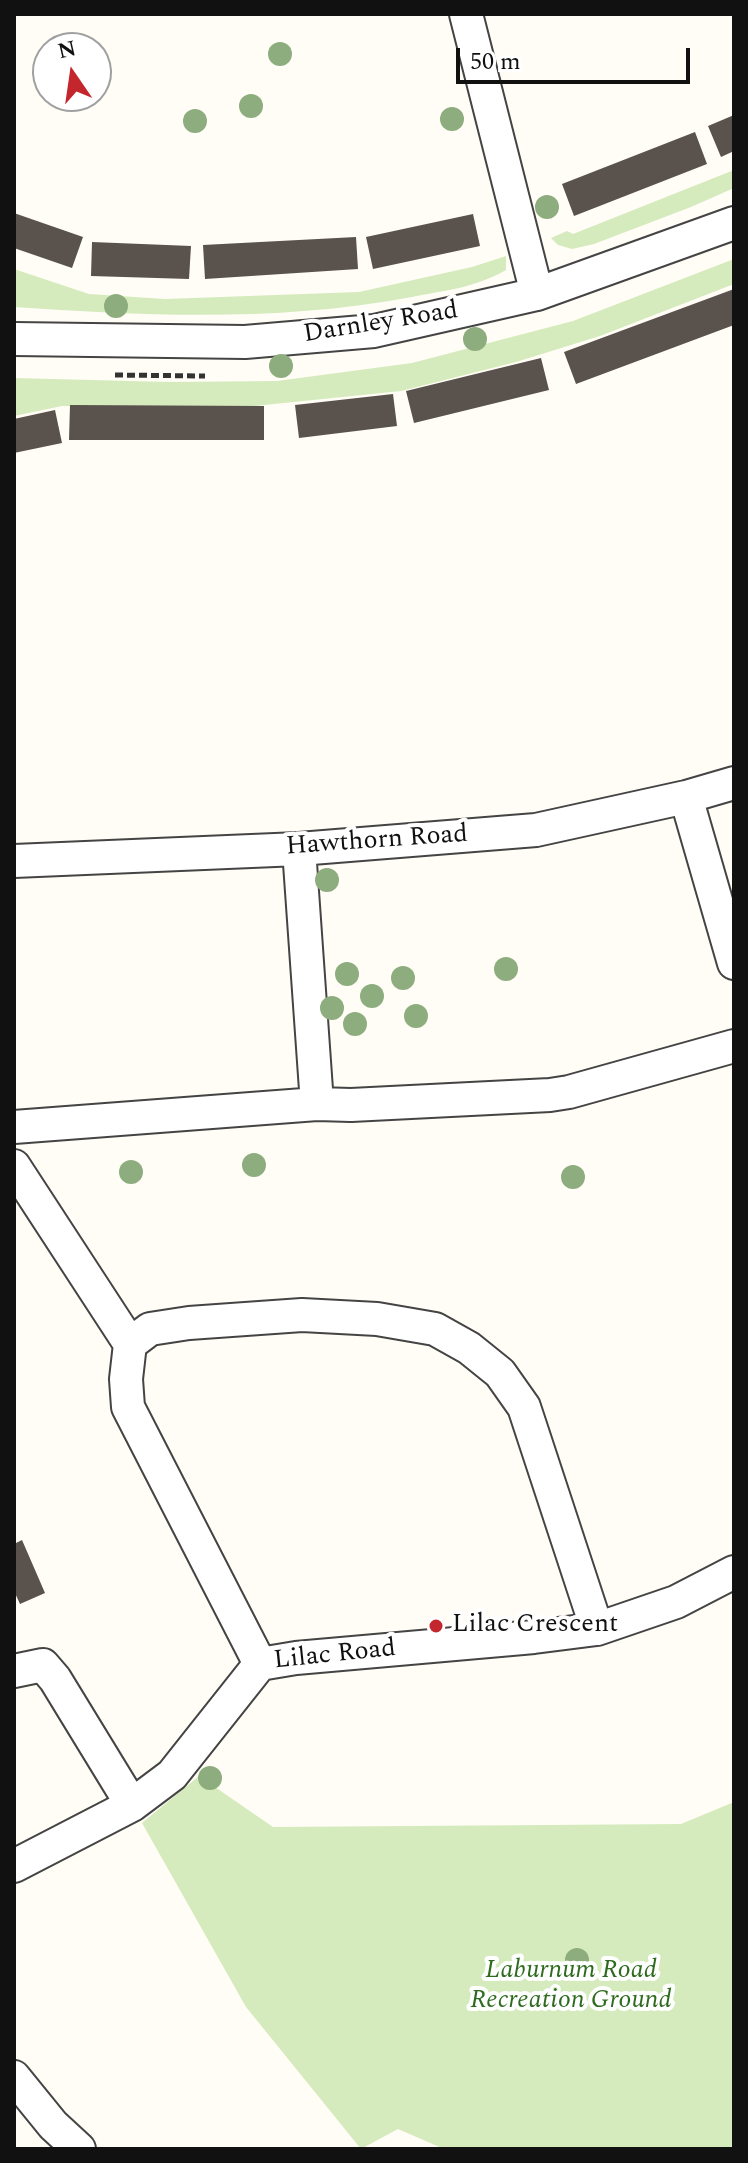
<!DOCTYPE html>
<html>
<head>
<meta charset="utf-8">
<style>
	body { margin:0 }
	#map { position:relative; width:748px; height:2163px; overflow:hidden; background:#fffdf5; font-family:Spectral,serif }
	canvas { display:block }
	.frame { position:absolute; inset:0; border:16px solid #111; pointer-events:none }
	.north { position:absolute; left:32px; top:32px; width:80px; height:80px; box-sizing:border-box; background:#fff; border:2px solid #a0a0a0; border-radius:50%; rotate:347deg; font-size:22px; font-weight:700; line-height:32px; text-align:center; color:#111 }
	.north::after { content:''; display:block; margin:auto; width:28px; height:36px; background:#c4262e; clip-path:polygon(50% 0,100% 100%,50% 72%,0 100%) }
	.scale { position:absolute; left:456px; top:48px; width:234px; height:36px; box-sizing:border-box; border:4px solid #111; border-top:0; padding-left:10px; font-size:24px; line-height:28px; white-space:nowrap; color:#111; -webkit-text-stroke:6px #fff; paint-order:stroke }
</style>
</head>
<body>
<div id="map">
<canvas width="748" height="2163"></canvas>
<div class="frame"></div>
<div class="north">N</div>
<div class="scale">50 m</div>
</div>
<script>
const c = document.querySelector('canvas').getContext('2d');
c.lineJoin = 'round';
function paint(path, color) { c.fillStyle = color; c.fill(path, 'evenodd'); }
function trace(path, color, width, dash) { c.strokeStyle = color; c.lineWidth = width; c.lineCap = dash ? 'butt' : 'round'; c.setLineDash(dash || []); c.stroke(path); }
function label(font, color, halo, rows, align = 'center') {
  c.font = font + ' Spectral,serif'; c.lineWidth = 8; c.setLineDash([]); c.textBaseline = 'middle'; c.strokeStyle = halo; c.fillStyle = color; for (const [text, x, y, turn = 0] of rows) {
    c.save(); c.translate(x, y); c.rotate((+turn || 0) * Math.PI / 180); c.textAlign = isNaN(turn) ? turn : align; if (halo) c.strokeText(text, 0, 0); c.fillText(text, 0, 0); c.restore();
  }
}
paint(new Path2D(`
	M 734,170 L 734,188 L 691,207 L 594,244 L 572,249 L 558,245 L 551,238 L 567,231 L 573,234 Z
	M 506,256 L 506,270 C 475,288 446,290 412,297 C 281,322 146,316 14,307 L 14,269 L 89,294 L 165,299 L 359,292 L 472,267 Z
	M 734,259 L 734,284 L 600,336 L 516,362 L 401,391 L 235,408 L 62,406 L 14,416 L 14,378 L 169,382 L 277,381 L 412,363 L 573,321 Z
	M 199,1776 L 273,1827 L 681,1824 L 734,1802 L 734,2149 L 444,2149 L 398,2129 L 361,2149 L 246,2007 L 142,1823 Z`), '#d5ebbd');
paint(new Path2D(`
	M 734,115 L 734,151 L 721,157 L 708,126 Z
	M 695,132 L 707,164 L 574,216 L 562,184 Z
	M 14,213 L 83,237 L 72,268 L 14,248 Z
	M 473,214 L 480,246 L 373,269 L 366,237 Z
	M 356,237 L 358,269 L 205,279 L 203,245 Z
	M 92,242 L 191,246 L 189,279 L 91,276 Z
	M 734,289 L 734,325 L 576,384 L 564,352 Z
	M 541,358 L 549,390 L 414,423 L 406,391 Z
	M 393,394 L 397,426 L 299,438 L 295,405 Z
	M 70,405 L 264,406 L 264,440 L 69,440 Z
	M 55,410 L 62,443 L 14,453 L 14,419 Z
	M 22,1540 L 45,1593 L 20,1604 L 14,1591 L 14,1544 Z`), '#5a524d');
const minor = new Path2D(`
	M 466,14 L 537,294
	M 14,339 L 245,342 L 374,331 L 537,294 L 734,223
	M 686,797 L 734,963
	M 14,861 L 299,849 L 536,830 L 686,797 L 734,783
	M 317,1104 L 351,1105 L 550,1095 L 569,1092 L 734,1046
	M 14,1127 L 317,1104 L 299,849
	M 14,1166 L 130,1344
	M 260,1664 L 128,1407 L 126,1379 L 130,1344 L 150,1329 L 189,1323 L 302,1315 L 377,1319 L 435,1329 L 469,1348 L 500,1373 L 524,1407 L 597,1629
	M 260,1664 L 296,1658 L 534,1637 L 597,1629 L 676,1602 L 734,1572
	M 14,1671 L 43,1665 L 55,1679 L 132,1805
	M 14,1866 L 132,1805 L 172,1775 L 260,1664
	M 14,2077 L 53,2125 L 79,2149`);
trace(minor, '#444', 36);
trace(new Path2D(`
	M 115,375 L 205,376`), '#333', 5, [8, 4]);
trace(minor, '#fff', 32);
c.fillStyle = '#8dad7f';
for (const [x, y] of [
	[280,54],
	[251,106],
	[452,119],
	[195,121],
	[547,207],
	[116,306],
	[475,339],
	[281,366],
	[327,880],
	[506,969],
	[347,974],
	[403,978],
	[372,996],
	[332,1008],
	[416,1016],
	[355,1024],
	[254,1165],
	[131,1172],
	[573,1177],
	[210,1778],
	[577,1960]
]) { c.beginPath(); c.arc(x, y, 12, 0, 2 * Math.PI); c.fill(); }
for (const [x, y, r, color] of [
	[436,1626,8,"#c4262e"]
]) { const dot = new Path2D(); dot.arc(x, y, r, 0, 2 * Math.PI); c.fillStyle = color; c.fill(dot); trace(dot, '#fff', 3); }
label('26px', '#111', '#fff', [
	["Darnley Road",381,324,-9],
	["Hawthorn Road",377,842,-4],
	["Lilac Road",335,1656,-6]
]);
label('26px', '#111', '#fff', [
	["Lilac Crescent",452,1626]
], 'left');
label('italic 26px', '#2f6b1f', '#fff', [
	["Laburnum Road",571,1972],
	["Recreation Ground",571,2002]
]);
</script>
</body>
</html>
